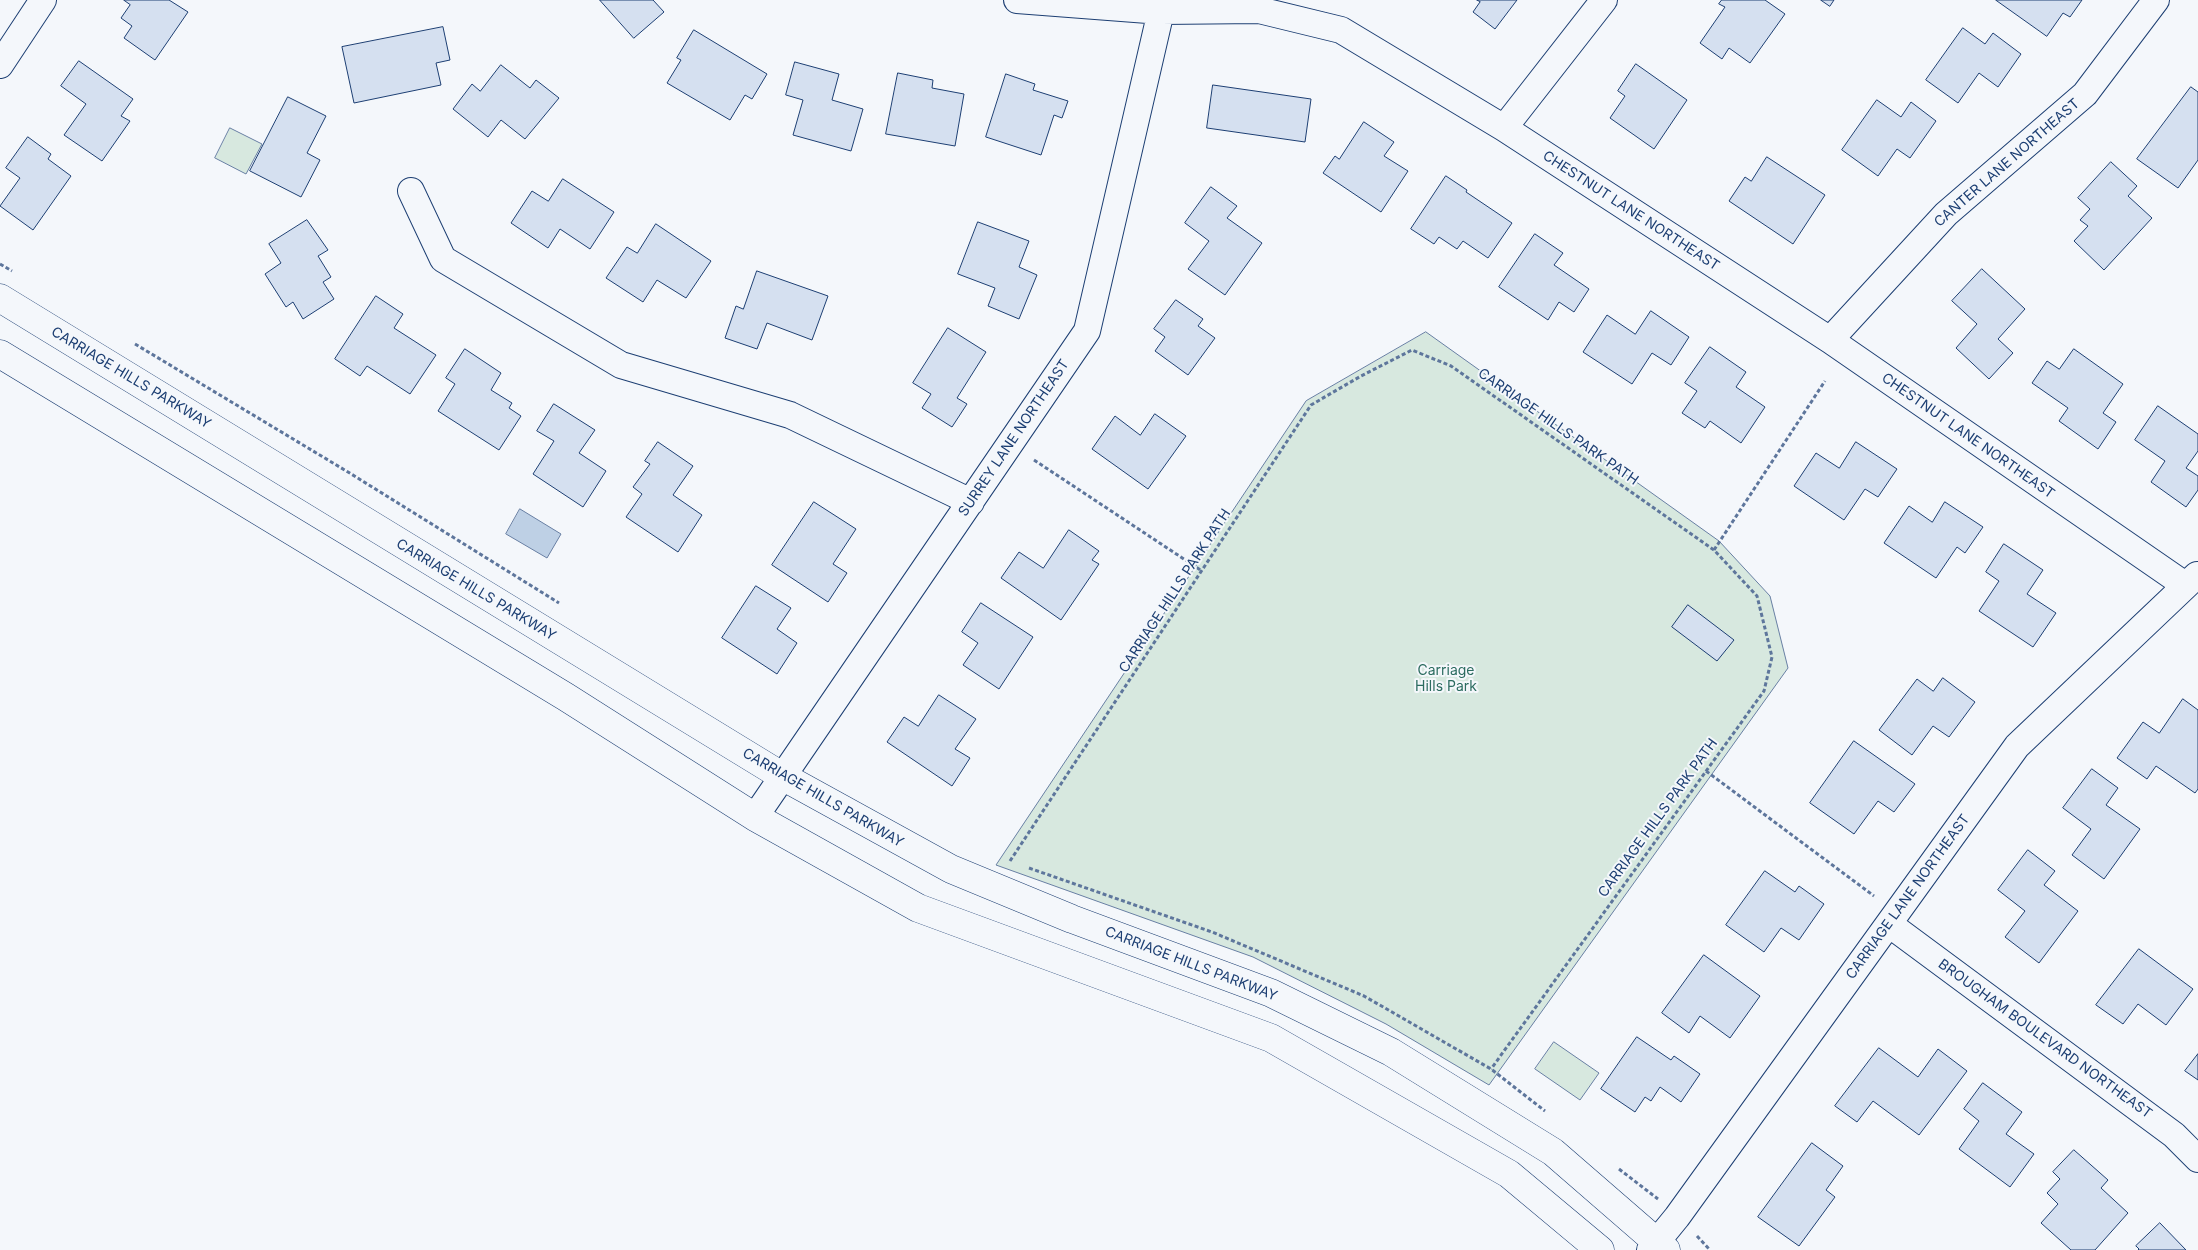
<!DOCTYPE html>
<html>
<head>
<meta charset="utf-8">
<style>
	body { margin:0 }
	canvas { display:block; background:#f4f7fb }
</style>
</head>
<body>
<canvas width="2198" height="1250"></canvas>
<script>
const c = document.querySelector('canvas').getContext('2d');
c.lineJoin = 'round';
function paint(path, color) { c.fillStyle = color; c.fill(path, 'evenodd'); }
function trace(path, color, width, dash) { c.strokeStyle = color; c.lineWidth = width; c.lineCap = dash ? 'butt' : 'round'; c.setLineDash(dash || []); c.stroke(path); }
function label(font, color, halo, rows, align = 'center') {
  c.font = font + ' Inter,sans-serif'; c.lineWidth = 4; c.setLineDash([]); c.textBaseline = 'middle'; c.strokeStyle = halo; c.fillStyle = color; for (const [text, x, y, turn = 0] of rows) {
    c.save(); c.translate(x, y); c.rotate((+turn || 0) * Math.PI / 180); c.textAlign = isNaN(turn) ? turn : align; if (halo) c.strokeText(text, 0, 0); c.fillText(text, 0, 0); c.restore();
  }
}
const green = new Path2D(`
	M 230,128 L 262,144 L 246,174 L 215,158 Z
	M 1426,332 L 1719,541 L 1770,596 L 1788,668 L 1489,1085 L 1386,1024 L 1253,957 L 996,865 L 1306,401 Z
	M 1554,1042 L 1599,1073 L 1580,1100 L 1535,1069 Z`);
paint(green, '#d7e8df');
trace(green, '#687fa3', 1);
const water = new Path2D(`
	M 520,509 L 561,534 L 547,558 L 506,534 Z`);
paint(water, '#bed0e5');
trace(water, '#687fa3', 1);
const building = new Path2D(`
	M 124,0 L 169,0 L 188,12 L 155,60 L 124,38 L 132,26 L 121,18 L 130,5 Z
	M 600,0 L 653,0 L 664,12 L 634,38 Z
	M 1477,0 L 1517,0 L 1495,29 L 1473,12 L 1480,2 Z
	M 1722,0 L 1765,0 L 1785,14 L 1750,63 L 1729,48 L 1722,59 L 1700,43 L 1725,7 L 1719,4 Z
	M 1821,0 L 1834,0 L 1830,6 Z
	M 1996,0 L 2082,0 L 2070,17 L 2063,13 L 2047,36 Z
	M 443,27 L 450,60 L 436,63 L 441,85 L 354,103 L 342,47 Z
	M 1963,28 L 1985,44 L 1993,33 L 2021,54 L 1998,87 L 1979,73 L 1958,103 L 1926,80 Z
	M 694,30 L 767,74 L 752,99 L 745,95 L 730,120 L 667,83 L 681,60 L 677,58 Z
	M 79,61 L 133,99 L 121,116 L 130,121 L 102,161 L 64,135 L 86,104 L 61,86 Z
	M 795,62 L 839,74 L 832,100 L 863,109 L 851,151 L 793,135 L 803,100 L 786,95 Z
	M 1636,64 L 1687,100 L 1654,149 L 1610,118 L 1625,96 L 1618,91 Z
	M 501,65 L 530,88 L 536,80 L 559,98 L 525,139 L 501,120 L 488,137 L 453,109 L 472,84 L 480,91 Z
	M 898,73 L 933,80 L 932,88 L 964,94 L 955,146 L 886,134 Z
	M 1006,74 L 1035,84 L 1033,90 L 1068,101 L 1062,118 L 1054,115 L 1041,155 L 986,137 Z
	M 1213,85 L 1311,99 L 1305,142 L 1207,128 Z
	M 2191,87 L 2198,92 L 2198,160 L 2178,188 L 2137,159 Z
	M 288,97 L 326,116 L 307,153 L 320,160 L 301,197 L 250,171 Z
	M 1877,100 L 1901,117 L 1911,102 L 1936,121 L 1910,158 L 1897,149 L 1878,176 L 1842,150 Z
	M 1364,122 L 1394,142 L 1384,156 L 1408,171 L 1381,212 L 1323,173 L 1335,156 L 1339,159 Z
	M 28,137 L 51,154 L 48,159 L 71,176 L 33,230 L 0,206 L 20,178 L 6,168 Z
	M 1767,157 L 1825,195 L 1793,244 L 1729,201 L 1745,177 L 1751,181 Z
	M 2111,162 L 2137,186 L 2128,196 L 2152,218 L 2104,270 L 2074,241 L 2088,226 L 2080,220 L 2090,209 L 2078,198 Z
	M 1446,176 L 1467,190 L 1466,192 L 1512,223 L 1488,258 L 1463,241 L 1457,249 L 1439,237 L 1434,244 L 1411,229 Z
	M 563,179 L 614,212 L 590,249 L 560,229 L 548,248 L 511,223 L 532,191 L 548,201 Z
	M 1211,187 L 1237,206 L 1227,218 L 1262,243 L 1225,295 L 1188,269 L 1209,241 L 1185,223 Z
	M 307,220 L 328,250 L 318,256 L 331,277 L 323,282 L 334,299 L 303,319 L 293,302 L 286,307 L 265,274 L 281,263 L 269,244 Z
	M 978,222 L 1029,241 L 1019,267 L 1037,275 L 1019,319 L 988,306 L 995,288 L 958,274 Z
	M 656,224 L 711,261 L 686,298 L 657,280 L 643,302 L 606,278 L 627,247 L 637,253 Z
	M 1535,234 L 1563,253 L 1554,265 L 1589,289 L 1574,312 L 1559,302 L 1548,320 L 1499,287 Z
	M 1982,269 L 2025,309 L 1998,339 L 2013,353 L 1989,379 L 1956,348 L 1977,324 L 1952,301 Z
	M 757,271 L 828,296 L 812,340 L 767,323 L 757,349 L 725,338 L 736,306 L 743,309 Z
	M 376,296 L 403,314 L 394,328 L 436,355 L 410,394 L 367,366 L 360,376 L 335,359 Z
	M 1176,300 L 1203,319 L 1198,326 L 1215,338 L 1188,375 L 1155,351 L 1165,337 L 1154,329 Z
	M 1651,311 L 1689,337 L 1671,365 L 1652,353 L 1632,384 L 1583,352 L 1607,315 L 1635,334 Z
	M 948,328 L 986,352 L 957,398 L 967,404 L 952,427 L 922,408 L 931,394 L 913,383 Z
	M 1710,347 L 1746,372 L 1736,387 L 1765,407 L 1741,443 L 1710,421 L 1705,428 L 1682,413 L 1697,391 L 1685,383 Z
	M 465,349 L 501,373 L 491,390 L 512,403 L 509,408 L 521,416 L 499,450 L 438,411 L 455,384 L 446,378 Z
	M 2074,349 L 2123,384 L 2103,413 L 2116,422 L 2098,449 L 2059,421 L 2068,408 L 2032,383 L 2047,361 L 2059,369 Z
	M 554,404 L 595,430 L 579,453 L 606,471 L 583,507 L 533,474 L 554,441 L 537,431 Z
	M 2158,406 L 2198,434 L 2198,451 L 2186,468 L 2198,476 L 2198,490 L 2186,507 L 2151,482 L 2165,461 L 2135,440 Z
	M 1155,414 L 1186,436 L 1148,489 L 1092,449 L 1115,416 L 1140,435 Z
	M 658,442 L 693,466 L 673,495 L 702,515 L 678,552 L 626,517 L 642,494 L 633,487 L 650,464 L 645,461 Z
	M 1856,442 L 1897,469 L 1878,497 L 1865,489 L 1844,520 L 1794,486 L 1816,453 L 1839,468 Z
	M 814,502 L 856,529 L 833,564 L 847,573 L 828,602 L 772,565 Z
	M 1945,502 L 1983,527 L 1965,553 L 1957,547 L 1936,578 L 1884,543 L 1909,506 L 1932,522 Z
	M 1069,530 L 1099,551 L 1092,560 L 1099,564 L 1061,620 L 1001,578 L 1019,552 L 1043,568 Z
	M 2004,544 L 2043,570 L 2027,594 L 2056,613 L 2033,647 L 1979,611 L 1999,581 L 1986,572 Z
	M 756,586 L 791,608 L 777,629 L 797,643 L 777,674 L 722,638 Z
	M 981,603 L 1033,637 L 999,689 L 963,665 L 978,643 L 962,632 Z
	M 1688,605 L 1734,640 L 1717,661 L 1672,627 Z
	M 1943,678 L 1975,702 L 1949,737 L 1933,726 L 1912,755 L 1879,730 L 1917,679 L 1933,691 Z
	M 939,695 L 976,719 L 955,749 L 970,758 L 952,786 L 887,742 L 904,717 L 918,726 Z
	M 2183,699 L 2198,710 L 2198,789 L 2195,793 L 2156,766 L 2147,779 L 2117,758 L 2143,722 L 2159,733 Z
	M 1854,741 L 1915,784 L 1894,812 L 1878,801 L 1854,834 L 1810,803 Z
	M 2092,769 L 2118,788 L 2106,805 L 2140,829 L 2104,879 L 2072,855 L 2091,829 L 2063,808 Z
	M 2028,850 L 2055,871 L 2044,885 L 2078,911 L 2039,963 L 2005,937 L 2025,911 L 1998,890 Z
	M 1765,871 L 1795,892 L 1799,886 L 1824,904 L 1799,940 L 1781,928 L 1764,952 L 1726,925 Z
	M 2139,949 L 2193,989 L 2166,1025 L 2138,1004 L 2123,1024 L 2096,1005 Z
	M 1704,955 L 1760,996 L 1730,1038 L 1700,1016 L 1689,1033 L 1662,1013 Z
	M 1637,1037 L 1671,1060 L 1674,1056 L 1700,1074 L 1681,1102 L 1660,1087 L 1651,1101 L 1645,1097 L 1635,1112 L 1601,1089 Z
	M 1879,1048 L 1918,1077 L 1938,1049 L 1967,1071 L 1919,1135 L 1873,1101 L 1857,1122 L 1835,1106 Z
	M 2198,1054 L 2198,1080 L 2185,1071 Z
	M 1983,1083 L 2022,1112 L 2006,1134 L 2034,1154 L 2010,1187 L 1959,1149 L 1979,1121 L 1964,1109 Z
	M 1812,1143 L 1843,1166 L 1826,1190 L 1835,1197 L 1799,1246 L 1758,1217 Z
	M 2074,1150 L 2108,1180 L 2101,1188 L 2128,1213 L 2095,1250 L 2071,1250 L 2041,1223 L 2058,1204 L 2047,1193 L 2060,1179 L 2053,1172 Z
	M 2160,1223 L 2186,1250 L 2138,1250 L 2139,1249 L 2136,1246 Z`);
paint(building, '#d5e0f0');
trace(building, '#1d3f73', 1);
const minor = new Path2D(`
	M 1017,0 L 1161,11 L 1259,10 L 1341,30 L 1504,128 L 1830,340 L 2185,585
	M 0,65 L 43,0
	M 1504,128 L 1604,0
	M 411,191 L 443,259 L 621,365 L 790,415 L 971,502
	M 1830,340 L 1946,214 L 2085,94 L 2156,0
	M 755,817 L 1087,331 L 1161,11
	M 1889,924 L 2174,1135 L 2198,1159
	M 1650,1250 L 1677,1217 L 2017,746 L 2197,575`);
const tertiary = new Path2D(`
	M 0,298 L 782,776 L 951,869 L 1072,919 L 1271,993 L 1391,1052 L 1553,1152 L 1666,1250
	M 0,354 L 566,697 L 755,817 L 918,908 L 1271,1038 L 1509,1174 L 1600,1250`);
trace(minor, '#1d3f73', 28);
trace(tertiary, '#1d3f73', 29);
trace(new Path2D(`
	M 0,264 L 12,271
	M 135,344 L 348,472 L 559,603
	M 1034,460 L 1202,571
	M 1714,550 L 1825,381
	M 1706,771 L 1874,896
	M 1010,861 L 1311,405 L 1361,376 L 1412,350 L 1451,366 L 1714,550 L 1757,596 L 1772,657 L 1764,691 L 1491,1069
	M 1029,868 L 1212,932 L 1364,996 L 1491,1069 L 1545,1111
	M 1619,1169 L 1658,1199
	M 1697,1236 L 1710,1250`), '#5e769c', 3, [4, 2.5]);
trace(minor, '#f4f7fb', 26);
trace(tertiary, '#f4f7fb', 28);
label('14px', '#1d3f73', '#f4f7fb', [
	["CANTER LANE NORTHEAST",2007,163,-41],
	["CHESTNUT LANE NORTHEAST",1631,211,33],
	["CARRIAGE HILLS PARKWAY",131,378,31],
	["CARRIAGE HILLS PARK PATH",1558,427,35],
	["CHESTNUT LANE NORTHEAST",1968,436,35],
	["SURREY LANE NORTHEAST",1014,438,-56],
	["CARRIAGE HILLS PARKWAY",476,590,31],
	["CARRIAGE HILLS PARK PATH",1175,591,-57],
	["CARRIAGE HILLS PARKWAY",823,798,30],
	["CARRIAGE HILLS PARK PATH",1658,818,-54],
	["CARRIAGE LANE NORTHEAST",1908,897,-54],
	["CARRIAGE HILLS PARKWAY",1191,964,21],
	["BROUGHAM BOULEVARD NORTHEAST",2045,1039,36]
]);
label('14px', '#2c6c60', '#f4f7fb', [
	["Carriage",1446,671],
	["Hills Park",1446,687]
]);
</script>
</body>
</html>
